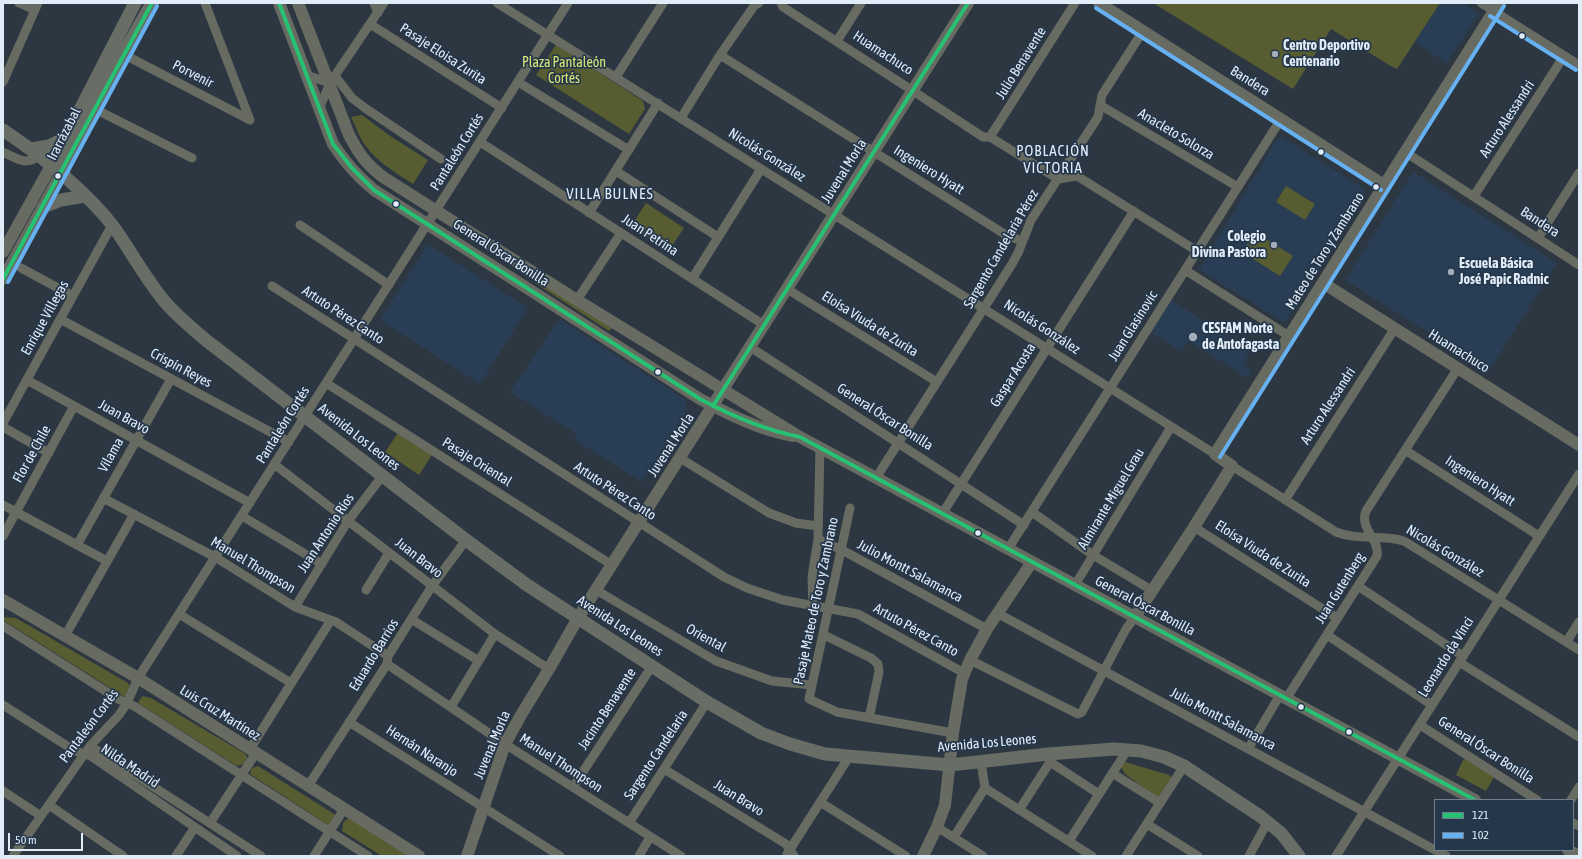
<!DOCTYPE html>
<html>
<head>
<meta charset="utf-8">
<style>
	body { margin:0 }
	#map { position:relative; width:1582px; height:859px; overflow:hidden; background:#2d3742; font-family:"Asap Condensed",sans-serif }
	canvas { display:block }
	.frame { position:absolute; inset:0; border:4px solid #e1ecf9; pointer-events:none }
	.legend { position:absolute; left:1434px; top:799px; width:140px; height:52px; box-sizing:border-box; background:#25374a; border:1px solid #707f90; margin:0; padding:5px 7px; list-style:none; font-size:12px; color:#e1ecf9 }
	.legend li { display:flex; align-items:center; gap:8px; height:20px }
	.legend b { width:20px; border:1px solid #707f90 }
	.scale { position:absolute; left:8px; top:833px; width:75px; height:18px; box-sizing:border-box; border:2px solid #e1ecf9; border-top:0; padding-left:5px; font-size:12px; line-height:14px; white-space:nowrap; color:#e1ecf9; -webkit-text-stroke:3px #25374a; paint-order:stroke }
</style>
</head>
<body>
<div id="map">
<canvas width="1582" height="859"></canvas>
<div class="frame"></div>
<ul class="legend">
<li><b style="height:5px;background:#26c172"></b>121</li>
<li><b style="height:5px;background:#66b1f2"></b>102</li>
</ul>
<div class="scale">50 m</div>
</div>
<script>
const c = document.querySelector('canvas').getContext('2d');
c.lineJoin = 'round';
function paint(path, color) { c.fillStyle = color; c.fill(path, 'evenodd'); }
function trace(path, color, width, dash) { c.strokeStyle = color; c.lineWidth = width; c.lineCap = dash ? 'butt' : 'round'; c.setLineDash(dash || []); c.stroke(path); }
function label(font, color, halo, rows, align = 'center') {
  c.font = font + ' "Asap Condensed",sans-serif'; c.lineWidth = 3.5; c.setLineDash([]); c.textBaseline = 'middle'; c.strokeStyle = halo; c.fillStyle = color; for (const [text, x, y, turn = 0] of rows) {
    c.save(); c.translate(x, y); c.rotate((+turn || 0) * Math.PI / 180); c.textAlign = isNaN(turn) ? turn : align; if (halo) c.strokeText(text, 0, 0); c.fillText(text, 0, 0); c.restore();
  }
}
paint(new Path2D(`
	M 1440,3 L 1463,3 L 1479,13 L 1447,63 L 1415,42 Z
	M 1282,137 L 1363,188 L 1365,198 L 1285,323 L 1199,270 L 1277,139 Z
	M 1413,172 L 1557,263 L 1489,371 L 1345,280 Z
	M 428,244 L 528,308 L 480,384 L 380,320 Z
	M 1171,300 L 1250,351 L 1243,364 L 1252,371 L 1248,378 L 1188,341 L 1181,351 L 1150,332 Z
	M 559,319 L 686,400 L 684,414 L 642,482 L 574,439 L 577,434 L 510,392 Z`), '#293e54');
paint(new Path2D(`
	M 1153,3 L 1440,3 L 1397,69 L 1389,65 L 1331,29 L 1293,89 Z
	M 556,45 L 643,101 L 645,109 L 629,134 L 536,75 Z
	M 362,115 L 393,138 L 428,160 L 413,184 C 396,173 377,162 365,145 C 359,137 356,126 351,117 Z
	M 1286,186 L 1315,204 L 1305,220 L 1276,202 Z
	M 646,203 L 684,228 L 669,250 L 631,226 Z
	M 1255,232 L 1293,256 L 1280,276 L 1242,252 Z
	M 535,283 L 544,284 L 613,327 L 609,331 Z
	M 398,433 L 432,455 L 419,475 L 385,452 Z
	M 3,617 L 16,618 L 128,683 L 130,687 L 128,696 L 123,696 L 3,620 Z
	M 143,696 L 151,698 L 244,753 L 247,756 C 246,763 243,765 237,766 L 138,703 L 140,699 Z
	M 1464,758 L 1495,775 L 1486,791 L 1456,775 Z
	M 1125,762 L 1169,775 L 1172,778 L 1159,799 L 1125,774 L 1121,767 Z
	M 258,766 L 334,814 L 336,817 L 330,826 L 250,774 L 252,768 Z
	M 349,817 L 408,856 L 382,856 L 342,831 L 343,823 Z`), '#575c31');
trace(new Path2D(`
	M 19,3 L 35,10
	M 205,3 L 250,120
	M 374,3 L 378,13
	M 497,3 L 1215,454
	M 781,3 L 783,7 L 907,87 L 983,137 L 990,137 L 1058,179 L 1077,176 L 1197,251
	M 1481,3 L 1579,65
	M 370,24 L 502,108
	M 837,41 L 861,3
	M 123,54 L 250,120
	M 720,55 L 1006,235 L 1022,241
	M 306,75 L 330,83 L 319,109
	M 335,76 L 352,98 L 365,108 L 441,159
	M 616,77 L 663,3
	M 332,80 L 384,3
	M 3,82 L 38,3
	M 518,82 L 629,150
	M 1100,105 L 1238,187
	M 95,109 L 192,158
	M 681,118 L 720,55 L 754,6 L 759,3
	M 990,137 L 1075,3
	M 480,142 L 764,325
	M 3,152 C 15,158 27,167 39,155
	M 1405,152 L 1579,265
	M 616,171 L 718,237
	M 1474,196 L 1564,56
	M 589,213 L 658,103
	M 300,225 L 389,285
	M 1538,238 L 1579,173
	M 21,268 L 73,296
	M 1185,270 L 1289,336
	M 692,279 L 761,169
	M 272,286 L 724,577 L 747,588 L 783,600 L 858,614 L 964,673
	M 787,289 L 937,382
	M 577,300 L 621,233
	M 60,319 L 289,442
	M 750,347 L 1024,525
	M 27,380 L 250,503
	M 326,383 L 612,565
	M 3,423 L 112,225
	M 3,427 L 49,453
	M 1405,450 L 1539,536
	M 680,458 L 769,513 L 796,523 L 818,526
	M 274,464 L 495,634 L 549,669
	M 1232,466 L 1336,532 C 1359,541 1381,534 1404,541 L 1579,650
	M 876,478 L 1012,264 L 1018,253 L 1031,220 L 1098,117 L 1102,95 L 1143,31
	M 103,498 L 215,557 L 295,607 L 336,622 L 388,656
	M 1285,500 L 1395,328
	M 3,505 L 107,561
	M 850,508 L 809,699 L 837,712 L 953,733
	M 1032,512 L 1093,555 L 1153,591
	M 942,514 L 1134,211
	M 242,516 L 322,564
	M 1194,527 L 1337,618
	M 3,536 L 74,406
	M 818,539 L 842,550 L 987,629
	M 77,545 L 171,379
	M 1008,549 L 1281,119
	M 1075,585 L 1171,427
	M 1358,586 L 1463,656
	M 366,590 L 389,553
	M 596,590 L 716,661 L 772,681 L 812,685
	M 813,606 L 812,577 L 818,539 L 820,448
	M 295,607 L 348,521 L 383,475
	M 997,613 L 1435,850
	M 179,614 L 291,683
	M 411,619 L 479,661
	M 3,626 L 118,699 L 134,706 L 368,856
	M 824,635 L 871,658 L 878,664 L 879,672 L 869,718
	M 1327,635 L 1432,705
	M 65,636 L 134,514
	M 1567,641 L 1579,622
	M 970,660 L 1078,714 L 1082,712 L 1126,629 L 1135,617
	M 1459,662 L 1579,737
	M 387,664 L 505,744 L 681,856
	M 1286,699 L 1377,556 C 1380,539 1359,529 1366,511 L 1458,368
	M 3,705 L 75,751 L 91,756 L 237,856
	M 451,707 L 495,634
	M 349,722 L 560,856
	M 1420,725 L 1537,800
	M 90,746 L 261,856
	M 250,749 L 331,620
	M 1248,749 L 1280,695
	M 1050,762 L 1099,794
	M 664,769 L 786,844 L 794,856
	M 1112,773 L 1160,803
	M 308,786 L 387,664 L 388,656 L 432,586 L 466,540
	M 573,787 L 652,666
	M 985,788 L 1092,856
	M 3,791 L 41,816
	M 1571,800 L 1579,787
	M 820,802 L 906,856
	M 49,805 L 123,856
	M 1019,810 L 1050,762 L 1048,754
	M 210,823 L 256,753
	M 629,823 L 707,702
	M 1573,823 L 1579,826
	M 1147,824 L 1198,856
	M 937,827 L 983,856
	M 954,837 L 985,788 L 981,762
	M 1069,841 L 1128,749
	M 1435,850 L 1446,856
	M 787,854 L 849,757
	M 13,856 L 90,746 L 119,715 L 127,703 L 138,678 L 568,3
	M 176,856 L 195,827
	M 314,856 L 344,809
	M 639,856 L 650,837
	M 1126,856 L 1184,766
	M 1249,856 L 1268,821
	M 1336,856 L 1579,474`), '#686b62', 9);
trace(new Path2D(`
	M 279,3 L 333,144 C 346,163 356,175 374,190 L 700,399 C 730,415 760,430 793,436
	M 298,3 L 349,135 C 359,154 366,164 383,177 L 577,300 L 800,437 L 1475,800
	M 1099,3 L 1384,185
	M 3,252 L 51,166
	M 3,279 L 61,174
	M 1323,283 L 1579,445
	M 3,600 L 138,678 L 419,856
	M 1135,617 L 1194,527 L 1232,466 L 1215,454 L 1499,3
	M 1568,850 L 1579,856
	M 467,856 L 505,744 L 521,715 L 549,669 L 578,618 L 968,3
	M 923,856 L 937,827 L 945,805 L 953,733 L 962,679 L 970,660 L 987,629 L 1032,562`), '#686b62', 12);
trace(new Path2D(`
	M 3,130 C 43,157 83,188 113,226 C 131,251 145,278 165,302 C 178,317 193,329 207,341 L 466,540 L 527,585 L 707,702 L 761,733 L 790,744 L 825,754 L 950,765 L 1048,754 L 1114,749 L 1141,751 L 1164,757 L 1184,766 L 1260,816 L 1281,833 L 1299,856
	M 31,149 L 49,146 L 67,137
	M 51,166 L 135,3
	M 61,174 L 123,54 L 152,3
	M 43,207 L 61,200 L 85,196`), '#686d66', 13);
trace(new Path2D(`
	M 279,3 L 333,144 L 352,168 L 374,190 L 700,399 C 732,416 764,430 800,437 L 1475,800
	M 3,279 L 152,3
	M 713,406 L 968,3`), '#26c172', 4);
trace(new Path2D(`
	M 1096,8 L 1381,190
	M 1490,16 L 1576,70
	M 8,282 L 157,6
	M 1220,457 L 1504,6`), '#66b1f2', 4);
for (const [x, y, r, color] of [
	[1522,36,3.5,"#e1ecf9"],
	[1275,54,4,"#a2adb9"],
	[1321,152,3.5,"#e1ecf9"],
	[58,176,3.5,"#e1ecf9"],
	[1376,187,3.5,"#e1ecf9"],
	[396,204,3.5,"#e1ecf9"],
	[1274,245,4,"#a2adb9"],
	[1451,272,4,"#a2adb9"],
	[1193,337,5,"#a2adb9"],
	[658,372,3.5,"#e1ecf9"],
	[978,533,3.5,"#e1ecf9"],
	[1301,707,3.5,"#e1ecf9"],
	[1349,732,3.5,"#e1ecf9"]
]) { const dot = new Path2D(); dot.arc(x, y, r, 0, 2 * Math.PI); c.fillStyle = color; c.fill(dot); trace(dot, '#25374a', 1.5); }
label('bold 14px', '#e1ecf9', '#25374a', [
	["Centro Deportivo",1283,46],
	["Centenario",1283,62],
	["Colegio",1266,237,"right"],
	["Divina Pastora",1266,253,"right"],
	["Escuela Básica",1459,264],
	["José Papic Radnic",1459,280],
	["CESFAM Norte",1202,329],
	["de Antofagasta",1202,345]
], 'left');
label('14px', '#e1ecf9', '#25374a', [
	["Huamachuco",883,53,33],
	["Pasaje Eloisa Zurita",443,54,33],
	["Julio Benavente",1021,63,-58],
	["Porvenir",193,74,27],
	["Bandera",1250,81,32],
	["Arturo Alessandri",1507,119,-57],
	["Irarrázabal",64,134,-63],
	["Anacleto Solorza",1176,134,31],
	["Pantaleón Cortés",457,152,-58],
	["Nicolás González",767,155,32],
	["Ingeniero Hyatt",929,170,32],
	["Juvenal Morla",844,171,-58],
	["Bandera",1540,222,33],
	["Juan Petrina",650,235,33],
	["Sargento Candelaria Pérez",1001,249,-60],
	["Mateo de Toro y Zambrano",1325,251,-58],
	["General Óscar Bonilla",501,253,33],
	["Artuto Pérez Canto",343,315,33],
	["Enrique Villegas",45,318,-61],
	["Eloísa Viuda de Zurita",870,324,32],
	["Juan Glasinovic",1133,326,-58],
	["Nicolás González",1042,327,33],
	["Huamachuco",1459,351,32],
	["Crispín Reyes",181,368,28],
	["Gaspar Acosta",1013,375,-58],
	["Arturo Alessandri",1328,406,-57],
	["Juan Bravo",124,417,29],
	["General Óscar Bonilla",885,417,33],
	["Pantaleón Cortés",283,425,-58],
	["Avenida Los Leones",359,437,38],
	["Juvenal Morla",671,445,-57],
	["Flor de Chile",32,454,-61],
	["Vilama",111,455,-61],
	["Pasaje Oriental",477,462,32],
	["Ingeniero Hyatt",1480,481,33],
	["Artuto Pérez Canto",615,491,33],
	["Almirante Miguel Grau",1111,499,-59],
	["Juan Antonio Ríos",326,533,-57],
	["Nicolás González",1445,551,31],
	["Eloísa Viuda de Zurita",1263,554,33],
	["Juan Bravo",419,558,38],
	["Manuel Thompson",253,565,31],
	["Julio Montt Salamanca",910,571,28],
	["Juan Gutenberg",1340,588,-58],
	["Pasaje Mateo de Toro y Zambrano",816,601,-78],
	["General Óscar Bonilla",1145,606,28],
	["Avenida Los Leones",620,626,33],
	["Artuto Pérez Canto",916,630,29],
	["Oriental",706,638,29],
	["Eduardo Barrios",374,655,-59],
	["Leonardo da Vinci",1446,657,-58],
	["Jacinto Benavente",607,709,-57],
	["Luis Cruz Martínez",220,713,32],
	["Julio Montt Salamanca",1223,719,28],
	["Pantaleón Cortés",89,726,-53],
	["Avenida Los Leones",987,743,-5],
	["Juvenal Morla",492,745,-67],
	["General Óscar Bonilla",1486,750,33],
	["Hernán Naranjo",422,751,33],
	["Sargento Candelaria",656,755,-57],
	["Manuel Thompson",561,763,33],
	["Nilda Madrid",130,766,34],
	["Juan Bravo",739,798,32]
]);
label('14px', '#dbe678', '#25374a', [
	["Plaza Pantaleón",564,63],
	["Cortés",564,79]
]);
c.letterSpacing = '1px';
label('15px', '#e1ecf9', '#25374a', [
	["POBLACIÓN",1053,151],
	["VICTORIA",1053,168],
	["VILLA BULNES",610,194]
]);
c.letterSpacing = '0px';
</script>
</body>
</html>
